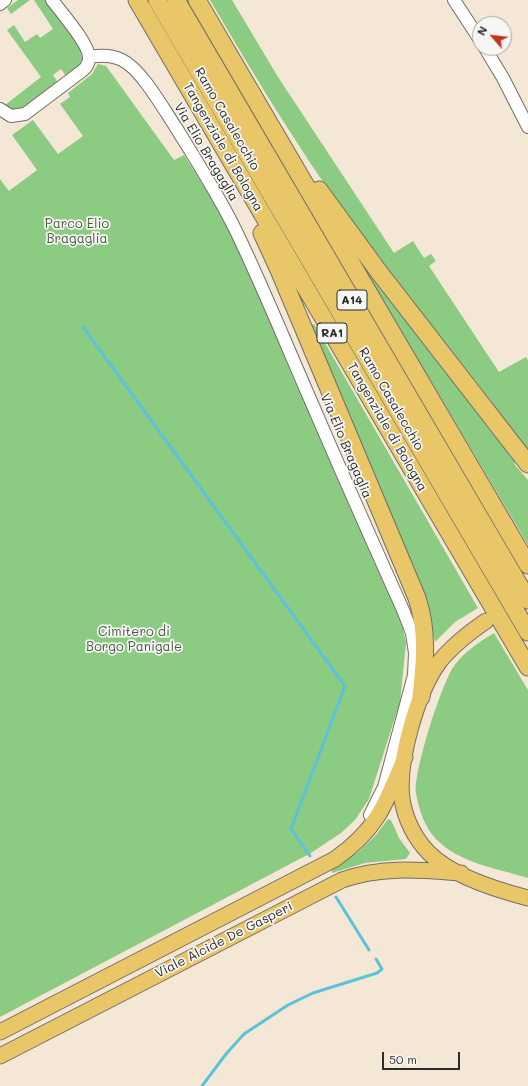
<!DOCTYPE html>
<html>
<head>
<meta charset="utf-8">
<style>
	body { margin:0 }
	#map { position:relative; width:528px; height:1086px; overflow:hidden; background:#f5e7d5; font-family:Mali,sans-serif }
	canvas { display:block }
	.north { position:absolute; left:472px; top:16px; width:40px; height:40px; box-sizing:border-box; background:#f6f6f2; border:1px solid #a5a5a2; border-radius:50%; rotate:298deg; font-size:11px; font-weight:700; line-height:16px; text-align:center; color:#2b2b2b }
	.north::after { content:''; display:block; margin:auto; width:14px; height:18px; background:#c8321e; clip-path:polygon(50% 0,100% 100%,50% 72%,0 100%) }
	.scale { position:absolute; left:382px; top:1052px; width:78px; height:18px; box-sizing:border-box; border:2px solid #2b2b2b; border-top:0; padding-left:5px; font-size:12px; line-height:14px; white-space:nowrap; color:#2b2b2b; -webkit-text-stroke:3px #f6f6f2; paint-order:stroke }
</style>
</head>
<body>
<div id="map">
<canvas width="528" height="1086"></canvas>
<div class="north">N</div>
<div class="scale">50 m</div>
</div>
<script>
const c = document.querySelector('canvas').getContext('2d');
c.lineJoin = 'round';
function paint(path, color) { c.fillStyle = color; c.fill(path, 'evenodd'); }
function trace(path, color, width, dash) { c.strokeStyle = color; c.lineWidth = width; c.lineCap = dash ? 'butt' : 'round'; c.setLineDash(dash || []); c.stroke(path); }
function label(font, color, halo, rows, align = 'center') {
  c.font = font + ' Mali,sans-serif'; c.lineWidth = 3.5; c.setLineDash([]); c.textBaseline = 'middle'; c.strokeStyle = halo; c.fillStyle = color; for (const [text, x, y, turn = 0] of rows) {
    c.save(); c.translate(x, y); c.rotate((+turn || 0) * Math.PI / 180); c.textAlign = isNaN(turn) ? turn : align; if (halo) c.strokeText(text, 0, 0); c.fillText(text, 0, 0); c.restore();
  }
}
paint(new Path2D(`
	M 18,0 L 30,0 L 11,14 L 7,8 Z
	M 34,0 L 47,0 C 53,10 87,52 83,62 C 80,67 72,72 67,77 L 61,69 L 53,75 L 58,83 L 23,109 L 13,111 L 5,105 L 41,77 L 7,30 L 14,25 L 25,42 L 37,34 L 40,38 L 53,29 Z
	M 210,0 L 232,0 L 278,77 L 394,253 L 413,241 L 424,258 L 431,254 L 436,261 L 429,266 L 499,372 L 526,357 L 528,360 L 528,451 C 470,369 403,294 344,212 C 295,143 252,72 210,0 Z
	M 98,64 L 106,66 L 174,160 L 184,155 L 220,212 L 239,249 L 399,609 L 406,643 L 400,702 L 369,799 L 355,820 L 341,833 L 311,853 L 0,1017 L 0,179 L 9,191 L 37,170 L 12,135 L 33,120 L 58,154 L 83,136 L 60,104 L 70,97 L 68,93 L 92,74 Z
	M 367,269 L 513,456 L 515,465 L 528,480 L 528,545 L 366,271 Z
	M 314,324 L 478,608 L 455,622 L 435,642 L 429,613 L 309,326 Z
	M 494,633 L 528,690 L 528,878 C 496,868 452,862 431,833 C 423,822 418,806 416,793 C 413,773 442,682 454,666 C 464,652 479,642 494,633 Z
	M 388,819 L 391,820 L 399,838 L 410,853 L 406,859 L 365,863 L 332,873 L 331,869 L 357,853 L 376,835 Z`), '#8ccb82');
trace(new Path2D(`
	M 83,327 L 345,686 L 291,829 L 310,856
	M 336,897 L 369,950
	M 202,1086 L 226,1054 L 244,1034 L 288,1005 L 313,993 L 377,973 L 382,969 L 376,959`), '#5cc2d9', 3);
const minor = new Path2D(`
	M 454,0 L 480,40
	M 0,4 L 5,0
	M 485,48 L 503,78 L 528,127
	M 89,57 C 100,55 112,55 122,60 C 141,69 163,108 175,126 C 196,160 218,194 236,231 C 264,289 288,349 314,408 C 343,476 373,543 403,610 L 412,633 L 415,653 L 414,675 L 384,787 L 370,815
	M 0,109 L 11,116 L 25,114 L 82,71 C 86,68 89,64 89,58 C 90,45 61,12 52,0`);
const major = new Path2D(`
	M 486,621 C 470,632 453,645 440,661 C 418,690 397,762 402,799 C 405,819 415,839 429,853 C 452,876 497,890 528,898
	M 0,1032 L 335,859 C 378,829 386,803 405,757
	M 0,1056 L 342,880 C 382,866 420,870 461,873`);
const highway = new Path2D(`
	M 137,0 L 528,667
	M 157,0 L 528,632
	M 176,0 L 528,600
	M 197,0 L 528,565
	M 319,190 L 379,272 L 528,464
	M 262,233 L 279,270 L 417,598 C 428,631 425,662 421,697`);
trace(minor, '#726d66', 14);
trace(major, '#726d66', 17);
trace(highway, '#726d66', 19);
trace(minor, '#fff', 12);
trace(major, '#e9c769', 15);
trace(highway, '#e9c769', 17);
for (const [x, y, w] of [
	[352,300,30],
	[332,333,30]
]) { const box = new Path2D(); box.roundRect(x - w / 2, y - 10, w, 20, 3); c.fillStyle = '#f6f6f2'; c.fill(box); trace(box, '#2b2b2b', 1); }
label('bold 12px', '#2b2b2b', null, [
	["A14",352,300],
	["RA1",332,333]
]);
label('13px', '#2b2b2b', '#f6f6f2', [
	["Ramo Casalecchio",227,119,60],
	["Tangenziale di Bologna",223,147,60],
	["Via Elio Bragaglia",206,152,59],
	["Ramo Casalecchio",391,399,60],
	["Tangenziale di Bologna",387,427,60],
	["Via Elio Bragaglia",346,446,67],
	["Viale Alcide De Gasperi",224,940,-27]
]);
label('13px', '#485b45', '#f6f6f2', [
	["Parco Elio",77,224],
	["Bragaglia",77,239],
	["Cimitero di",134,632],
	["Borgo Panigale",134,647]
]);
</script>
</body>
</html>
